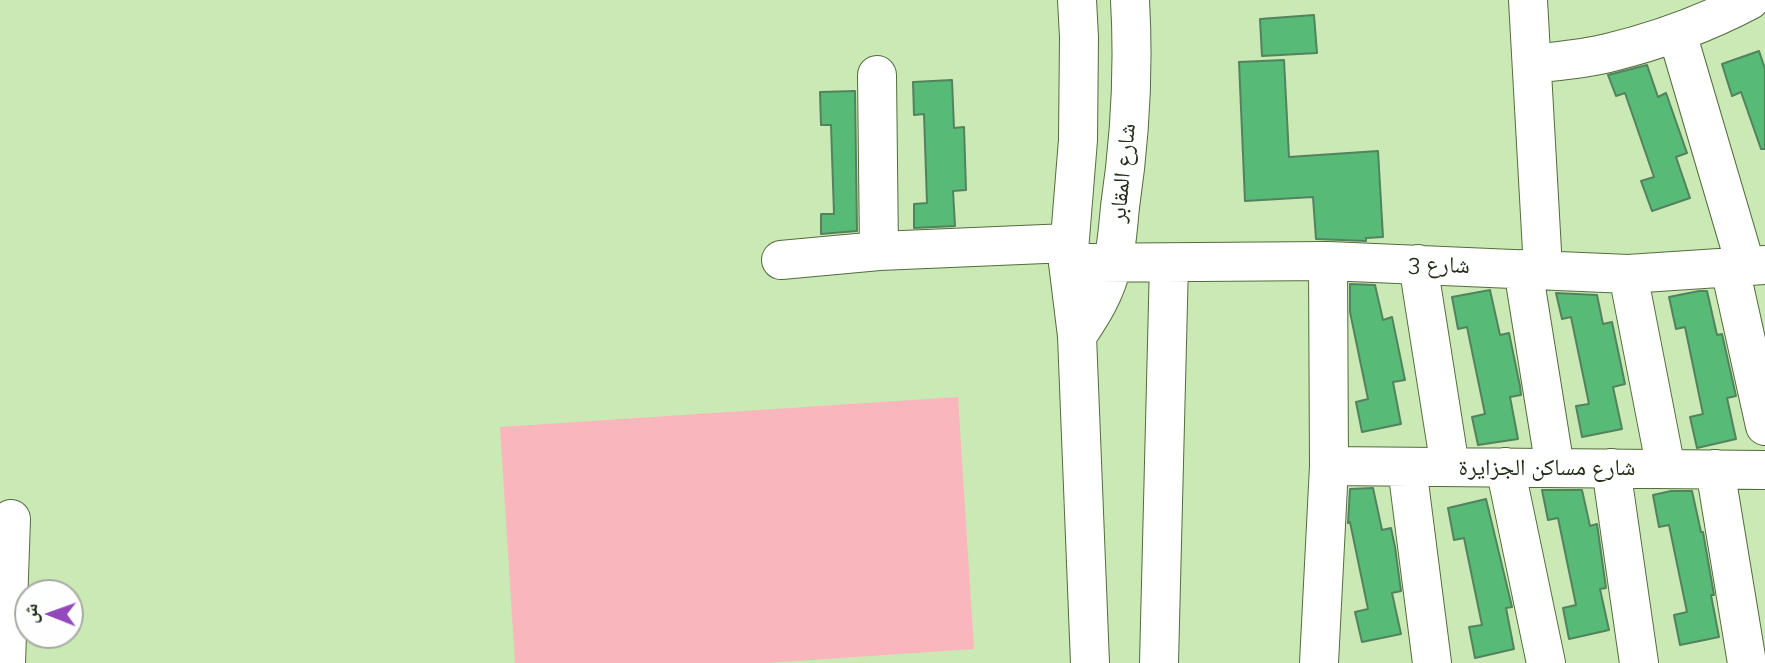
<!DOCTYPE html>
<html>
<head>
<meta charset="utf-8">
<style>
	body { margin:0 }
	#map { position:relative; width:1765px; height:663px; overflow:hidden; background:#cbe9b4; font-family:Raleway,"Noto Naskh Arabic",sans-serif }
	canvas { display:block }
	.north { position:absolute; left:14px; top:579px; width:70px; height:70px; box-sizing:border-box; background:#fefefe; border:2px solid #a6aba2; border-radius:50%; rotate:271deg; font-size:19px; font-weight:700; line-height:28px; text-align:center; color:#222e19 }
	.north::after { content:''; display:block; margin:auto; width:24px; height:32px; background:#9349bb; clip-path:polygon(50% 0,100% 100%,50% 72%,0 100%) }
</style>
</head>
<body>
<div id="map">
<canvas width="1765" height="663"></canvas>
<div class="north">ش</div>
</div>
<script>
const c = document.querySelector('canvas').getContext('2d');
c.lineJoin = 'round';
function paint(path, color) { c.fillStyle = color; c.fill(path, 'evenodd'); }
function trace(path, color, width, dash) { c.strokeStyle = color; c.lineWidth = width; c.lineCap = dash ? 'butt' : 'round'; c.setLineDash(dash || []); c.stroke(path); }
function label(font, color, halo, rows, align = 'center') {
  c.font = font + ' Raleway,"Noto Naskh Arabic",sans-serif'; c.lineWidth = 5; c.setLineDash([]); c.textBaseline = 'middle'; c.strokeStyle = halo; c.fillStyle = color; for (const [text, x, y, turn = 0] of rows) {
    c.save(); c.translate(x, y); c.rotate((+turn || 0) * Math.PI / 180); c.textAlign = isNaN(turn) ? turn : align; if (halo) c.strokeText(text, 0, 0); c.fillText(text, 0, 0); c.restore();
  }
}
paint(new Path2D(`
	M 958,397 L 974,649 L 766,663 L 515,663 L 500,427 Z`), '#fab6bd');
const building = new Path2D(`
	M 1314,15 L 1317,53 L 1262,56 L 1260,19 Z
	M 1759,51 L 1765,69 L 1765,149 L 1761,149 L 1741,92 L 1732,96 L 1722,64 Z
	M 1284,60 L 1289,157 L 1378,151 L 1383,237 L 1366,238 L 1366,241 L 1316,239 L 1313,197 L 1245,201 L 1239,62 Z
	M 1647,65 L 1658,97 L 1666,93 L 1687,153 L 1676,157 L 1690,198 L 1652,211 L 1641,181 L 1654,177 L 1625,93 L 1616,96 L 1608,75 Z
	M 952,80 L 954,128 L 964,127 L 966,190 L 953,191 L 955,226 L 914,228 L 914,204 L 927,203 L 924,114 L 914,115 L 913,82 Z
	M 855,91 L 857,231 L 821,234 L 821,214 L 834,214 L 831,125 L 821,125 L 820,92 Z
	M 1350,284 L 1375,285 L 1383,320 L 1392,317 L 1405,380 L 1393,382 L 1401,424 L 1362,432 L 1356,402 L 1368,399 L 1350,312 Z
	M 1490,290 L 1500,335 L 1509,333 L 1520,386 L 1521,395 L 1510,397 L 1518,439 L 1478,445 L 1472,417 L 1485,414 L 1467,327 L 1458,329 L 1452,297 Z
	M 1699,291 L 1707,291 L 1717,335 L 1722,334 L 1736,396 L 1727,398 L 1736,439 L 1697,448 L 1690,417 L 1703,414 L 1685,327 L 1676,329 L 1669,297 Z
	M 1556,293 L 1597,295 L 1603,324 L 1612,322 L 1625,384 L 1613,387 L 1622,429 L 1582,437 L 1576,406 L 1589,404 L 1571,317 L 1562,319 Z
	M 1373,488 L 1382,530 L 1391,528 L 1395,547 L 1401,591 L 1392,593 L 1401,634 L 1362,642 L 1355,612 L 1368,609 L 1350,522 L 1348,523 L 1350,489 Z
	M 1542,490 L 1582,490 L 1590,526 L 1597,524 L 1606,588 L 1600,589 L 1609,630 L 1569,639 L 1563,608 L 1576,605 L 1558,518 L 1548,520 Z
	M 1671,491 L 1692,491 L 1701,532 L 1703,532 L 1714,595 L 1711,595 L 1719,637 L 1680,645 L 1674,615 L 1687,612 L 1669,525 L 1659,527 L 1653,495 Z
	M 1486,499 L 1512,607 L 1506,608 L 1514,649 L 1475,658 L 1469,627 L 1482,625 L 1464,538 L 1454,540 L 1448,508 Z`);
paint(building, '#58ba77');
trace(building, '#52835f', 2);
const minor = new Path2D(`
	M 1077,0 L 1079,37 L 1078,140 L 1068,263 L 1077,336 L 1090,663
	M 1528,0 L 1543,269
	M 1677,33 L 1746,267
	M 1533,64 C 1558,61 1584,59 1608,53 C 1657,41 1705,24 1750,0
	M 877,75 L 879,251
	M 781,260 L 879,251 L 1068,243
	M 1068,263 L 1328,261 L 1628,274 L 1765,265
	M 1418,264 L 1450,467
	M 1730,268 L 1765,426
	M 1523,269 L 1555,468
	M 1628,274 L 1666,469
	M 1077,336 C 1092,314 1106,292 1112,265 C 1117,247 1118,226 1120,207 C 1130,139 1134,69 1130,0
	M 1329,466 L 1765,470
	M 1407,467 L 1432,663
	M 1505,467 L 1546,663
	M 1611,468 L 1639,663
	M 1715,469 L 1747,663
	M 6,663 L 11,519
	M 1159,663 L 1169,263
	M 1319,663 L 1329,466 L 1328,261`);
trace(minor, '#536c3d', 40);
trace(minor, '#fff', 38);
label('23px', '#222e19', '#fefefe', [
	["شارع المقابر",1123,173,-84],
	["شارع 3",1439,265,2],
	["شارع مساكن الجزايرة",1547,468]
]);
</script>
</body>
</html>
